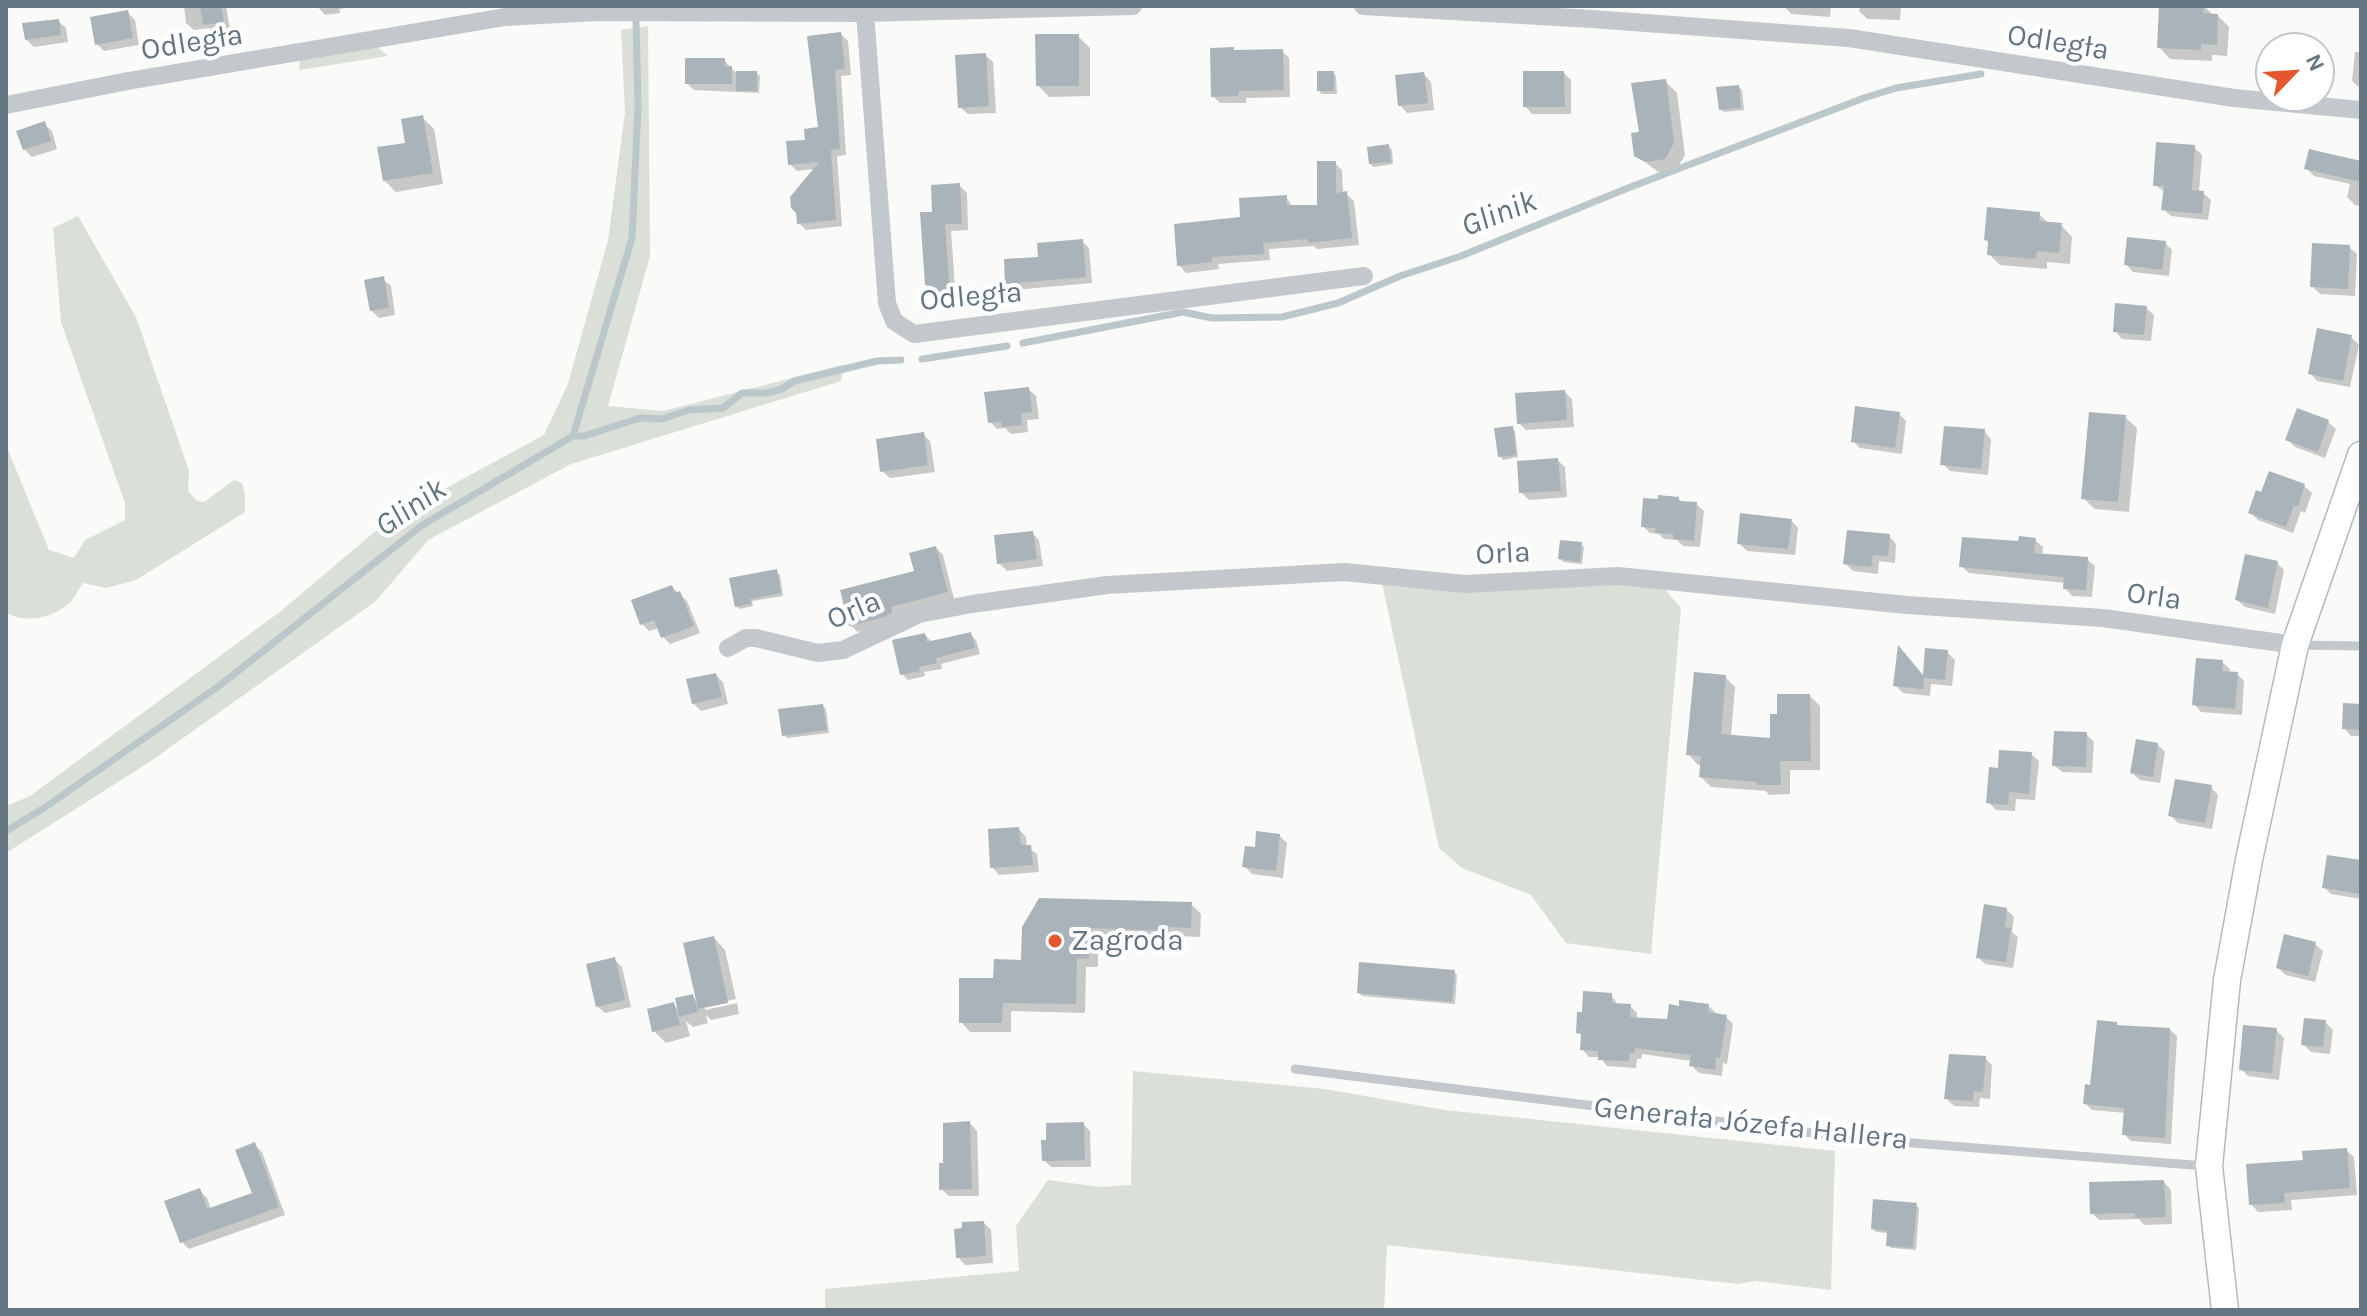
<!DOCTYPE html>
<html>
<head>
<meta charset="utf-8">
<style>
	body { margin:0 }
	#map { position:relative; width:2367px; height:1316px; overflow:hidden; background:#fafaf8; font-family:Karla,sans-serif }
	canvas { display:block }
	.frame { position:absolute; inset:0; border:8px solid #657683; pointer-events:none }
	.north { position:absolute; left:2255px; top:32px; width:80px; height:80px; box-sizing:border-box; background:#fff; border:2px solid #c1c8cd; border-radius:50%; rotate:65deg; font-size:22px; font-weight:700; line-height:32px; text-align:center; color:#657683 }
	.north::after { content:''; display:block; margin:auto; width:28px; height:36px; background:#e4572e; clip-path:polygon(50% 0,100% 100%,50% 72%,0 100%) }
</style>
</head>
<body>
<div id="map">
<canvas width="2367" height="1316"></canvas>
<div class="frame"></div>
<div class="north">N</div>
</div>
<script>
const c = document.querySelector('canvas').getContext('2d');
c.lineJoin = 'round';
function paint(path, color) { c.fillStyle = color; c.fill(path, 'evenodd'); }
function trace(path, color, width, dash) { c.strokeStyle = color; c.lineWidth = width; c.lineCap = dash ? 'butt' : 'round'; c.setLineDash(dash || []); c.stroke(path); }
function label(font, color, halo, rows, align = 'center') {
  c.font = font + ' Karla,sans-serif'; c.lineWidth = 8; c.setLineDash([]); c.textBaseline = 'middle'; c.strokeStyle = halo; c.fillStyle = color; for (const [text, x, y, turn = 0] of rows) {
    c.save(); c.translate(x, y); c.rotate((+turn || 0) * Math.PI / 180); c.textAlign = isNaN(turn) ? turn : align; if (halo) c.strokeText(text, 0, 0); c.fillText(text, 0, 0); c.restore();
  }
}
paint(new Path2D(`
	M 648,26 L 650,256 L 608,406 L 663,411 L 843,365 L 841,381 L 571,464 L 428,540 L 376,601 L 148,763 L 6,853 L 6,806 L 30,796 L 281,611 L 391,518 L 544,435 L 568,384 L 608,240 L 625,113 L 621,30 Z
	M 375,45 L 388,56 L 299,70 L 300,57 Z
	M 78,216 L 136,317 L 189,471 L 188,491 L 197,501 L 204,502 L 234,480 L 242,483 L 245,494 L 245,512 L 136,580 L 106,588 L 83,583 C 78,590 74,600 67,605 C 50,619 25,623 6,613 L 6,445 L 49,550 L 74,558 L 85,540 L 125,520 L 125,503 L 61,322 L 53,228 Z
	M 1382,583 L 1586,584 L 1663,587 L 1681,608 L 1651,954 L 1566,943 L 1531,895 L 1462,868 L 1439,848 Z
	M 1133,1071 L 1325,1089 L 1445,1110 L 1835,1151 L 1831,1290 L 1756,1281 L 1738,1284 L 1387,1245 L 1384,1310 L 825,1310 L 825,1289 L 1019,1271 L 1016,1226 L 1048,1180 L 1100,1187 L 1131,1185 Z`), '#dadfd7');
paint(new Path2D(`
	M 184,6 L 226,6 L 230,29 L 212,32 L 209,28 L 194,30 L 186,23 Z
	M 317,6 L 360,6 L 339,9 L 340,13 L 325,15 Z
	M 1784,6 L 1831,6 L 1830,17 L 1791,14 Z
	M 1860,6 L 1901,6 L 1900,20 L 1867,19 L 1859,11 Z
	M 2161,6 L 2204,6 L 2214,16 L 2218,16 L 2229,27 L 2227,56 L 2212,55 L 2212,61 L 2170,59 L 2159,47 Z
	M 127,12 L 135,20 L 139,45 L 104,51 L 97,44 Z
	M 58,21 L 66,28 L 68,42 L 34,47 L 26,39 Z
	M 841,34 L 848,41 L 851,75 L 841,76 L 846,155 L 837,156 L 842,226 L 806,230 L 799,223 L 815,169 L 797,171 L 790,164 L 820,129 Z
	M 1078,36 L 1090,48 L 1090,96 L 1049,97 L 1038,85 Z
	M 1282,51 L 1289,58 L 1290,97 L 1246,98 L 1246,103 L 1220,103 L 1213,96 Z
	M 2355,52 L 2361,52 L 2361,89 L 2352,81 Z
	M 985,55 L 993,62 L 996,113 L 968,114 L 960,107 Z
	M 724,60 L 736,73 L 756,73 L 760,76 L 759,93 L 694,90 L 687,83 Z
	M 1333,73 L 1336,76 L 1337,94 L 1322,94 L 1319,91 Z
	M 1564,73 L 1571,80 L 1571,114 L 1532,114 L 1525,106 Z
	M 1424,74 L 1431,82 L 1434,110 L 1407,113 L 1400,105 Z
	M 1665,81 L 1677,93 L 1685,155 L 1676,170 L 1658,172 L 1636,155 L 1641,134 Z
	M 1739,87 L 1742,90 L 1744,110 L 1724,112 L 1720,109 Z
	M 422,117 L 434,129 L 443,184 L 396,192 L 384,180 Z
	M 44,124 L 52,131 L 57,149 L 32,157 L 24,149 Z
	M 1388,146 L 1392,150 L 1393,164 L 1374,167 L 1370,164 Z
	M 2194,147 L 2202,155 L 2199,192 L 2203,193 L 2211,200 L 2208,220 L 2171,216 L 2163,209 L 2165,192 L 2155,185 Z
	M 1335,163 L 1342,170 L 1343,194 L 1346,194 L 1354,201 L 1359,245 L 1317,249 L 1314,246 L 1269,249 L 1270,260 L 1218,264 L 1219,269 L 1186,273 L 1179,265 L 1242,219 L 1286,197 L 1293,207 L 1319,207 Z
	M 2361,163 L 2361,206 L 2355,205 L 2347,197 L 2350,184 L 2314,176 L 2306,168 Z
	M 959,185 L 967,193 L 968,230 L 951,231 L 956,301 L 940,302 L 926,285 L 934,214 Z
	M 2039,214 L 2049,224 L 2061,225 L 2072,237 L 2070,264 L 2047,262 L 2047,269 L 2000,265 L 1989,254 L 1990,243 L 1986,240 Z
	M 1082,241 L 1089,248 L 1092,283 L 1014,290 L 1007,283 L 1040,259 Z
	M 2165,243 L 2172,250 L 2169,276 L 2133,272 L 2126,264 Z
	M 2349,247 L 2357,254 L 2355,296 L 2320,294 L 2312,286 Z
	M 383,279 L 391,286 L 395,315 L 379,318 L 371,310 Z
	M 2146,308 L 2154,315 L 2151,341 L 2122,339 L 2115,331 Z
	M 2351,337 L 2359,345 L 2350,387 L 2317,381 L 2310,373 Z
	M 1028,389 L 1036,396 L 1039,419 L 1027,420 L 1028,432 L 1011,434 L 1005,428 L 997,429 L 990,422 Z
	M 1565,392 L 1572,399 L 1574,427 L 1526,430 L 1519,423 Z
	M 1899,414 L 1906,421 L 1902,454 L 1860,448 L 1853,441 Z
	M 2125,417 L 2137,428 L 2129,512 L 2095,509 L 2083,498 Z
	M 2328,422 L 2336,429 L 2325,458 L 2295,447 L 2288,440 Z
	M 1512,428 L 1515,431 L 1518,457 L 1503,460 L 1500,456 Z
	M 1984,431 L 1991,439 L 1988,475 L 1950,471 L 1943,464 Z
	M 923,434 L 930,441 L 935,472 L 890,478 L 882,471 Z
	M 1557,460 L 1565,467 L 1567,497 L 1529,500 L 1521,492 Z
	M 2270,474 L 2304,486 L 2312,493 L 2305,513 L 2301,511 L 2293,533 L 2258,520 L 2251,513 L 2263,494 Z
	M 1678,498 L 1683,503 L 1696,504 L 1704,511 L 1700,547 L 1683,546 L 1677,540 L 1664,539 L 1659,534 L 1650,533 L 1643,526 Z
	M 1791,520 L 1798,528 L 1795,555 L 1747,551 L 1739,543 Z
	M 1032,533 L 1039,540 L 1043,566 L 1007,571 L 999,563 Z
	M 1889,536 L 1896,544 L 1895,563 L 1879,561 L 1878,574 L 1853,571 L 1846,564 Z
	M 2035,540 L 2043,547 L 2042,555 L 2087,559 L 2095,566 L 2092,597 L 2072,596 L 2065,588 L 2065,583 L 1969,573 L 1961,566 Z
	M 1581,544 L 1584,547 L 1582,564 L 1563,562 L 1560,558 Z
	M 936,548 L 943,555 L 954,599 L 897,614 L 898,621 L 892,624 L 858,632 L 850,625 L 916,573 Z
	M 2277,563 L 2284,570 L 2275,614 L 2245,607 L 2237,600 Z
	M 776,572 L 780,575 L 783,596 L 752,601 L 753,606 L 740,609 L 736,606 Z
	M 672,587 L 687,601 L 700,633 L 670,644 L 663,637 L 659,628 L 649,631 L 642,624 Z
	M 970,634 L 976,640 L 980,654 L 941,664 L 942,669 L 924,672 L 925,676 L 908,680 L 902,674 L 925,635 L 931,641 Z
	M 1927,650 L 1947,652 L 1955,660 L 1952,686 L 1931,684 L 1930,696 L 1903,693 L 1895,685 L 1905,655 L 1924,678 Z
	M 2222,662 L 2230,669 L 2229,673 L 2237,674 L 2244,681 L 2242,715 L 2201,712 L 2194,704 Z
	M 716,675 L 723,682 L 728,704 L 701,711 L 693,703 Z
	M 1725,677 L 1735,687 L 1731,736 L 1772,740 L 1779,716 L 1810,696 L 1820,706 L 1820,770 L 1790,770 L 1790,794 L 1769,795 L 1766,791 L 1711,787 L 1701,777 L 1702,765 L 1698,765 L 1688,754 Z
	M 2361,705 L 2361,736 L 2351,736 L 2344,728 Z
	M 823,706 L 826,709 L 829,733 L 787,738 L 784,735 Z
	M 2086,734 L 2094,742 L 2092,773 L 2062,772 L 2054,765 Z
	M 2157,744 L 2165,752 L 2160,783 L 2140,780 L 2132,773 Z
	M 2031,754 L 2039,761 L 2035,800 L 2016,799 L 2015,811 L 1996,810 L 1988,802 L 2000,770 Z
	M 2211,787 L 2218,795 L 2212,829 L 2178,823 L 2170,815 Z
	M 1019,829 L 1026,837 L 1027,847 L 1037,854 L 1039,872 L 999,875 L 992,867 Z
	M 1280,836 L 1287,843 L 1283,878 L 1252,874 L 1244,866 L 1256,849 Z
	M 2361,863 L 2361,899 L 2331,894 L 2324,887 Z
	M 1191,904 L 1201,914 L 1200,937 L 1178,936 L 1178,940 L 1098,937 L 1098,967 L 1086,967 L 1085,1013 L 1011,1011 L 1011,1032 L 970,1032 L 961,1022 L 995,980 L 1023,962 L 1024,928 Z
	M 2007,910 L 2014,917 L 2012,932 L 2018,937 L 2013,968 L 1985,964 L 1978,957 Z
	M 714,938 L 725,950 L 736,999 L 705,1006 L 705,1010 L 737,1003 L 739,1014 L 711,1020 L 706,1015 L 708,1023 L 693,1027 L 686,1021 L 690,1036 L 666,1043 L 654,1031 L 673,1004 L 680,1011 L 692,996 L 698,1002 Z
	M 2315,944 L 2323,951 L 2315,982 L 2286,975 L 2278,968 Z
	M 615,960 L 622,967 L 631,1007 L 605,1013 L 597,1006 Z
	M 1454,972 L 1457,975 L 1455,1004 L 1362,996 L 1359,993 Z
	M 1611,995 L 1618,1005 L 1630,1006 L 1637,1013 L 1637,1019 L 1669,1021 L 1708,1006 L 1716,1013 L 1726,1017 L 1733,1024 L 1727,1064 L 1723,1063 L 1722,1076 L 1699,1073 L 1691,1065 L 1692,1061 L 1642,1054 L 1641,1059 L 1637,1059 L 1636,1068 L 1607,1066 L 1600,1057 L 1589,1057 L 1582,1049 L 1583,1036 L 1578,1032 Z
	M 2325,1022 L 2333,1030 L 2330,1054 L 2311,1052 L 2303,1044 Z
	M 2116,1024 L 2120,1027 L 2170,1030 L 2177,1036 L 2171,1144 L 2131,1141 L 2124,1134 L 2126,1113 L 2092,1110 L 2085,1103 Z
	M 2276,1030 L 2284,1038 L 2279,1080 L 2248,1076 L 2241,1069 Z
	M 1985,1058 L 1992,1065 L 1990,1099 L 1980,1098 L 1979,1107 L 1954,1106 L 1946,1098 Z
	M 970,1123 L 977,1131 L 979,1196 L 949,1196 L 941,1189 L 945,1165 Z
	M 1083,1124 L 1090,1131 L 1091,1167 L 1051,1167 L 1044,1160 Z
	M 254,1145 L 262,1152 L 285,1215 L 189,1249 L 182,1242 L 199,1190 L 207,1198 L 211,1209 L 254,1194 Z
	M 2346,1150 L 2354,1157 L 2357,1195 L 2291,1200 L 2292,1210 L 2258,1212 L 2251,1204 L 2305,1162 Z
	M 2164,1182 L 2171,1190 L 2172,1224 L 2144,1225 L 2139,1219 L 2099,1220 L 2092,1213 Z
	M 1916,1205 L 1919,1208 L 1916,1250 L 1891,1248 L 1888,1245 L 1889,1233 L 1876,1232 L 1873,1229 Z
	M 984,1223 L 991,1230 L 993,1263 L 965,1265 L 958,1257 L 964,1230 Z`), '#0003');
trace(new Path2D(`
	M 1023,343 L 1183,312 L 1212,318 L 1282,317 L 1338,303 L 1400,276 L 1461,256 L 1628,188 L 1864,98 L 1896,88 L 1981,74
	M 922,359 L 1007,346
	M 573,436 L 632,238 L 638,107 L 636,20
	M 6,831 L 44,808 L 219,686 L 421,526 L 573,436 L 584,436 L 640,418 L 662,419 L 689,410 L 723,408 L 742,393 L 767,393 L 782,389 L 794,381 L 877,361 L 901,360`), '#bbc7cb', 7);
paint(new Path2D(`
	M 200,6 L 221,6 L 224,22 L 203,25 Z
	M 2159,6 L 2204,6 L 2203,13 L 2218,14 L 2217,45 L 2201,44 L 2201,50 L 2157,48 Z
	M 128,10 L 133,38 L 95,45 L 90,17 Z
	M 59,19 L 61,35 L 25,40 L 22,23 Z
	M 841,32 L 845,69 L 835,70 L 840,149 L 831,150 L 836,220 L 797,224 L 796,213 L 791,208 L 790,197 L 819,162 L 788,165 L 786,141 L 805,140 L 804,129 L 818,127 L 807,36 Z
	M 1035,34 L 1079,34 L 1079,86 L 1036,86 Z
	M 1234,47 L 1234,50 L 1283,49 L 1284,90 L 1239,91 L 1239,96 L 1211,97 L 1210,48 Z
	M 986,53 L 989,106 L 958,108 L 955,55 Z
	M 685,58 L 725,58 L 725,66 L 732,66 L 732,84 L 685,84 Z
	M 736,71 L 757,71 L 757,91 L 736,91 Z
	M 1317,71 L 1334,71 L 1334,91 L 1317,91 Z
	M 1523,71 L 1564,71 L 1565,107 L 1523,107 Z
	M 1424,72 L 1428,103 L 1398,106 L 1395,75 Z
	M 1666,79 L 1674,143 L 1665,159 L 1645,162 L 1634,156 L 1631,133 L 1639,132 L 1631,83 Z
	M 1739,85 L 1741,108 L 1719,110 L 1716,87 Z
	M 423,115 L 433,173 L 383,181 L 377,147 L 405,143 L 401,119 Z
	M 45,121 L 51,141 L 23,150 L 16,131 Z
	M 2156,142 L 2195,145 L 2192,190 L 2204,191 L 2202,214 L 2161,210 L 2164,186 L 2153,186 Z
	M 1389,144 L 1391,162 L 1369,164 L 1367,147 Z
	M 2309,149 L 2361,161 L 2361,182 L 2304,169 Z
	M 1317,161 L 1336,161 L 1336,193 L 1347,191 L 1352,238 L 1308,243 L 1307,239 L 1263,243 L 1264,254 L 1212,257 L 1212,262 L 1177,266 L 1174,224 L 1240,217 L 1239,198 L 1287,195 L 1287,205 L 1317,205 Z
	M 960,183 L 962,224 L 945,224 L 950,295 L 931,296 L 930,285 L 925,285 L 920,212 L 932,212 L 931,185 Z
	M 1987,207 L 2040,212 L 2039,221 L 2062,223 L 2059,253 L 2037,251 L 2036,259 L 1987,255 L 1988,241 L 1984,240 Z
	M 2127,237 L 2166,241 L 2162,270 L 2124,265 Z
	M 1083,239 L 1086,277 L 1005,284 L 1004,259 L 1038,257 L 1037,243 Z
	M 2312,243 L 2350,245 L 2348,289 L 2310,287 Z
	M 384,276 L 389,308 L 370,311 L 364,280 Z
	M 2115,303 L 2147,306 L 2144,335 L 2113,332 Z
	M 2317,328 L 2352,335 L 2343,381 L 2308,374 Z
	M 1029,387 L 1032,412 L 1021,413 L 1022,425 L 1002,427 L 1001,421 L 988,423 L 984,392 Z
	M 1565,390 L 1567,420 L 1517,424 L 1515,393 Z
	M 1855,406 L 1900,412 L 1895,448 L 1851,442 Z
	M 2297,408 L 2329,420 L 2318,452 L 2285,440 Z
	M 2089,412 L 2126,415 L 2118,502 L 2081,499 Z
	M 1513,426 L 1516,455 L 1498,457 L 1494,428 Z
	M 1944,426 L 1985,429 L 1981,469 L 1940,465 Z
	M 924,432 L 928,465 L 880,472 L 876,439 Z
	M 1558,458 L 1561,491 L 1519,493 L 1517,461 Z
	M 2269,471 L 2305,484 L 2298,507 L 2294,505 L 2286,527 L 2248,513 L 2256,490 L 2261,492 Z
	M 1658,495 L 1679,497 L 1679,501 L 1697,502 L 1694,541 L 1673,539 L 1673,534 L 1655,533 L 1655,528 L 1641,527 L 1643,498 L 1658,499 Z
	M 1740,513 L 1792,519 L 1788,549 L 1737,544 Z
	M 1847,530 L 1890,534 L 1888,556 L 1873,555 L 1871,567 L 1843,564 Z
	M 1033,531 L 1037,559 L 997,564 L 994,535 Z
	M 2019,536 L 2036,538 L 2034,553 L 2088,557 L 2086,590 L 2063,589 L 2064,577 L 1959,567 L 1962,537 L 2018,541 Z
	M 1560,540 L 1582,542 L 1580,562 L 1558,559 Z
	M 936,546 L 948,592 L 891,607 L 892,613 L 884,617 L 849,626 L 840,590 L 914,571 L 909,553 Z
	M 2245,554 L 2278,561 L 2268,608 L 2235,600 Z
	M 777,569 L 781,593 L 750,599 L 751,604 L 735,607 L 729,578 Z
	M 672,585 L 675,593 L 680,591 L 694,626 L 661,638 L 654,620 L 640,625 L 631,600 Z
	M 971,632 L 975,648 L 936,658 L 937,663 L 919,667 L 920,671 L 900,675 L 892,640 L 925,633 L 927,642 Z
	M 1898,645 L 1923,675 L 1925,648 L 1948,650 L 1945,680 L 1924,678 L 1923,689 L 1893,686 Z
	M 2196,658 L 2223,660 L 2222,671 L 2238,672 L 2235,709 L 2192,705 Z
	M 1694,672 L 1726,675 L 1721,734 L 1770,738 L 1770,714 L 1777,714 L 1777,694 L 1810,694 L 1811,761 L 1780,761 L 1781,785 L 1757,785 L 1757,782 L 1699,777 L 1701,756 L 1686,755 Z
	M 716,673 L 722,697 L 692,704 L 686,679 Z
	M 2343,703 L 2361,704 L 2361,730 L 2342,729 Z
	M 823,704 L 827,730 L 782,736 L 778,709 Z
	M 2054,731 L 2087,732 L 2086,767 L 2052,766 Z
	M 2136,739 L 2158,743 L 2153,777 L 2130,773 Z
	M 1999,750 L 2032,752 L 2029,794 L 2009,792 L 2008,805 L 1986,803 L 1989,767 L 1998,768 Z
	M 2175,779 L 2212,785 L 2205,823 L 2168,816 Z
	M 1019,827 L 1021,845 L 1031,845 L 1033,865 L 990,868 L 988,829 Z
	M 1256,831 L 1280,834 L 1276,871 L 1242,867 L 1245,846 L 1255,847 Z
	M 2327,855 L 2361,860 L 2361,894 L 2322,888 Z
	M 1039,898 L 1192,902 L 1191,928 L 1169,927 L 1169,931 L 1089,928 L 1089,959 L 1077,958 L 1076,1004 L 1003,1003 L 1002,1023 L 959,1023 L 959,978 L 993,978 L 994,959 L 1021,960 L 1022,927 Z
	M 1984,904 L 2007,908 L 2005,927 L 2011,928 L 2006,962 L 1976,958 Z
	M 2284,934 L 2316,942 L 2308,976 L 2276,968 Z
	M 714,936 L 728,1003 L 698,1009 L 683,943 Z
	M 615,957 L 625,1000 L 596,1007 L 586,964 Z
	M 1359,962 L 1455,970 L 1452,1002 L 1357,993 Z
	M 1583,991 L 1612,993 L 1612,1003 L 1631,1004 L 1630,1017 L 1667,1019 L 1669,1004 L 1679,1006 L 1679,1000 L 1709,1004 L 1708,1012 L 1727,1015 L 1720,1058 L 1716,1057 L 1715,1070 L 1689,1066 L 1691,1055 L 1635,1048 L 1635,1053 L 1630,1053 L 1629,1061 L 1598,1060 L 1598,1051 L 1580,1050 L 1581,1034 L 1576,1033 L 1577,1012 L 1582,1012 Z
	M 693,994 L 698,1012 L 679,1017 L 675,998 Z
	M 674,1002 L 680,1025 L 652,1032 L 647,1009 Z
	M 2304,1018 L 2326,1020 L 2323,1047 L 2301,1045 Z
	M 2097,1020 L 2117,1022 L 2117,1025 L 2170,1028 L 2165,1138 L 2122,1135 L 2124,1108 L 2083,1104 L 2085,1084 L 2090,1085 Z
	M 2243,1025 L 2277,1028 L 2272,1073 L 2239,1070 Z
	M 1949,1054 L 1986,1056 L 1983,1092 L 1973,1091 L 1973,1101 L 1944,1099 Z
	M 970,1121 L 972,1189 L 939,1190 L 939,1163 L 943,1163 L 943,1123 Z
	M 1084,1122 L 1085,1160 L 1042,1161 L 1041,1140 L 1046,1140 L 1046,1123 Z
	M 255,1142 L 279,1207 L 180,1243 L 164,1201 L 200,1188 L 207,1209 L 252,1193 L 235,1150 Z
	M 2347,1148 L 2350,1188 L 2284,1193 L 2285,1203 L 2249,1205 L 2246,1164 L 2303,1160 L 2302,1151 Z
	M 2164,1180 L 2166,1217 L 2135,1218 L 2135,1213 L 2090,1214 L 2089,1182 Z
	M 1873,1199 L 1917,1203 L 1913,1248 L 1886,1246 L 1887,1231 L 1871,1229 Z
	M 984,1221 L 986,1256 L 956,1258 L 954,1229 L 962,1228 L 962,1222 Z`), '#aab3b9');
const secondary = new Path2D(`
	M 2225,1310 L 2209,1166 L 2227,980 L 2249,860 L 2295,645 L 2361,455`);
trace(secondary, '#b3babf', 29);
trace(new Path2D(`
	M 2296,645 L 2361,646
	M 1295,1069 L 1862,1139 L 2205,1166`), '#c3c8cc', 9);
trace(new Path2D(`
	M 1363,6 L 1592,19 L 1849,38 L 2234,98 L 2361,110
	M 865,13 L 887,303 L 894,321 L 914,334 L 1364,276
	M 6,105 L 128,81 L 505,17 L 597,12 L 865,13 L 1133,6
	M 728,648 L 746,638 L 756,638 L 818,653 L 843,650 L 919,614 L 972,604 L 1107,585 L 1344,572 L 1465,584 L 1618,576 L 1907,605 L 2103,618 L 2295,645`), '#c3c8cc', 18);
trace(secondary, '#fff', 26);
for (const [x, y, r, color] of [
	[1055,941,8,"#e4572e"]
]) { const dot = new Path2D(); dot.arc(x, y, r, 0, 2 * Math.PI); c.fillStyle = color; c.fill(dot); trace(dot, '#fff', 3); }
label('30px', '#657683', '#fff', [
	["Odległa",192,43,-9],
	["Odległa",2058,43,9],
	["Odległa",971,297,-5],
	["Orla",1503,554,-3],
	["Orla",2154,597,8],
	["Orla",854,611,-23],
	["Generała Józefa Hallera",1751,1124,6]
]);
label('30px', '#657683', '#fff', [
	["Zagroda",1071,941]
], 'left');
label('italic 32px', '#60757c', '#fff', [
	["Glinik",1499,214,-21],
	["Glinik",411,508,-34]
]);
</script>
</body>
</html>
